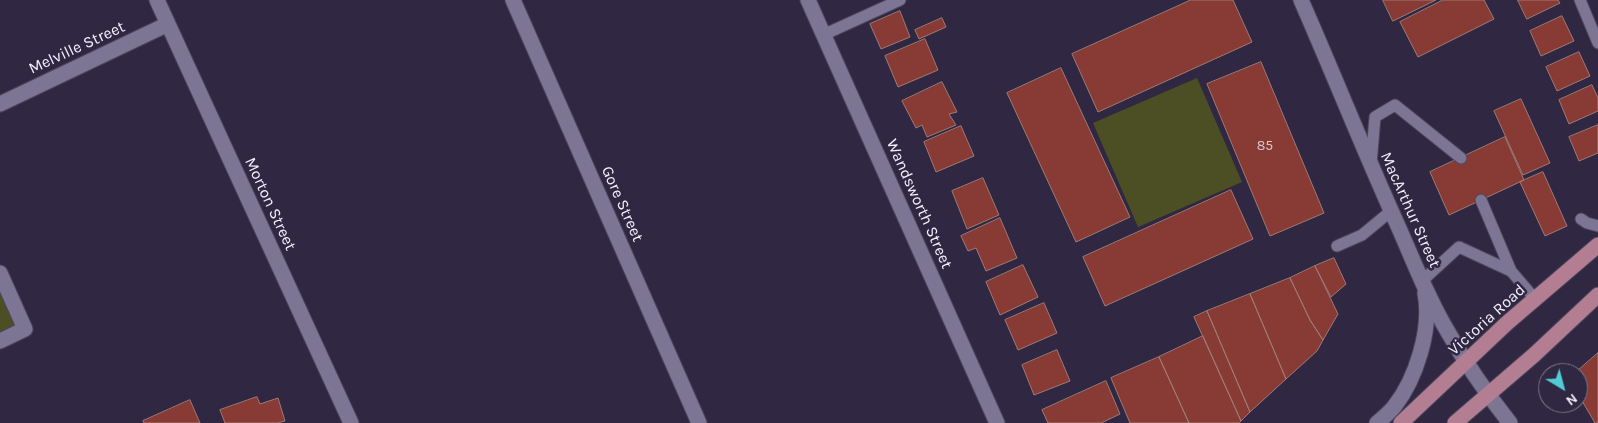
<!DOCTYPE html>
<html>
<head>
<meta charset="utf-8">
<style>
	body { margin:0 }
	#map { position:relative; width:1598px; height:423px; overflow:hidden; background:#302842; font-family:Karla,sans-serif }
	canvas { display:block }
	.north { position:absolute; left:1538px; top:363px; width:50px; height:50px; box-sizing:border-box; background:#302842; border:1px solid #7e788d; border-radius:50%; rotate:143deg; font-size:14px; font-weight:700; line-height:20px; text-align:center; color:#f4f0fe }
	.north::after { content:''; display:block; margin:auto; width:18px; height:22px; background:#51ccd5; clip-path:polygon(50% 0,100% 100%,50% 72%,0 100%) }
</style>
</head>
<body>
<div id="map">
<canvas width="1598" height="423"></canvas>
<div class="north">N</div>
</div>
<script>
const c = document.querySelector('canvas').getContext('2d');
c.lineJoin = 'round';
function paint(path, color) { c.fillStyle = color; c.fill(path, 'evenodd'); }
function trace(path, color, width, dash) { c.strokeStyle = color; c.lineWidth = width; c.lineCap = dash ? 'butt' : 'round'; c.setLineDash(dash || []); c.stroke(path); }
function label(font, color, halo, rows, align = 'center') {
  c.font = font + ' Karla,sans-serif'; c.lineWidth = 5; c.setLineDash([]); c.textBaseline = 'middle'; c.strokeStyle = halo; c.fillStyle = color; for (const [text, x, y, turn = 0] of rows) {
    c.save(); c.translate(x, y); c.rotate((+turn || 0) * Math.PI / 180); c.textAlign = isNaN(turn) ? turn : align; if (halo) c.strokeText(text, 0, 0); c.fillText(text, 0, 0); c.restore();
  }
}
paint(new Path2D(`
	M 1197,78 L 1242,182 L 1138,227 L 1093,123 Z
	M 0,273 L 25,329 L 0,341 Z`), '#4c4f23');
const building = new Path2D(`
	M 1191,0 L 1233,0 L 1252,42 L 1098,112 L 1072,54 Z
	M 1383,0 L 1436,0 L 1393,21 Z
	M 1443,0 L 1484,0 L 1494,19 L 1418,57 L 1400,22 Z
	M 1518,0 L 1558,0 L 1560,3 L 1527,19 Z
	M 900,11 L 910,37 L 881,49 L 870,24 Z
	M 1562,16 L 1574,41 L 1541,56 L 1530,31 Z
	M 942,18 L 946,27 L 919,39 L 915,30 Z
	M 925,39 L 938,70 L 898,87 L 885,56 Z
	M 1579,52 L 1590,76 L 1557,91 L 1546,67 Z
	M 1261,62 L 1324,213 L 1270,236 L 1207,84 Z
	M 1061,68 L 1130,217 L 1076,242 L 1007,93 Z
	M 942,82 L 957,112 L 949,114 L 956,125 L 927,137 L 922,125 L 916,128 L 902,101 Z
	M 1592,85 L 1598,98 L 1598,111 L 1569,124 L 1559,100 Z
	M 1521,99 L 1550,163 L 1523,175 L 1494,111 Z
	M 1598,125 L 1598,153 L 1579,161 L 1569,137 Z
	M 961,126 L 974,156 L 936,172 L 924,142 Z
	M 1505,137 L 1524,180 L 1449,215 L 1430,172 Z
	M 1543,172 L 1567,226 L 1545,236 L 1520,182 Z
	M 983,178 L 999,215 L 967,229 L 952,191 Z
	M 1231,190 L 1253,239 L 1105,306 L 1083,257 Z
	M 1000,218 L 1017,258 L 986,271 L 976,248 L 968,251 L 961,236 Z
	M 1334,258 L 1346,284 L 1331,297 L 1315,266 Z
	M 1023,265 L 1038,297 L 1000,315 L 986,282 Z
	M 1315,266 L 1338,314 L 1323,340 L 1310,320 L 1290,278 Z
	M 1290,278 L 1310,320 L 1323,340 L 1317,351 L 1286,379 L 1250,294 Z
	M 1250,294 L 1286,379 L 1250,412 L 1207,311 Z
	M 1044,303 L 1057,333 L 1018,350 L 1005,320 Z
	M 1207,311 L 1250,412 L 1241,421 L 1194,317 Z
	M 1203,336 L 1241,421 L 1239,423 L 1189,423 L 1159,357 Z
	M 1057,350 L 1070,381 L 1034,395 L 1022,365 Z
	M 1598,353 L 1598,423 L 1595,423 L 1578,394 L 1578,373 L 1575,373 Z
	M 1159,357 L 1189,423 L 1130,423 L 1111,378 Z
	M 1106,381 L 1120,414 L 1101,423 L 1048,423 L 1042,410 Z
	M 257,397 L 260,404 L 278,398 L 285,421 L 277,423 L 225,423 L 220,410 Z
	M 190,400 L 200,423 L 144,423 L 143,421 Z`);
paint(building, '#873b34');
trace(building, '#9f7a75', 1);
const lane = new Path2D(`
	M 1580,0 L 1598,43
	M 823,35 L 900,0
	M 1371,164 L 1375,117 L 1395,105 L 1461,158
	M 1481,200 L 1511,271
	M 1581,219 L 1587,223 L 1598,226
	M 1337,246 L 1362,235 L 1391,211
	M 1422,281 L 1459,247 L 1511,271 L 1535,299`);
const street = new Path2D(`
	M 157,0 L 351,423
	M 513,0 L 699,423
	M 808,0 L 997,423
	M 0,104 L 168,24
	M 0,273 L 25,329 L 0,341`);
const secondary = new Path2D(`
	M 1301,0 C 1334,75 1364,151 1398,226 C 1414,262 1428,299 1448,332 C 1466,364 1487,394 1510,423
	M 1377,423 C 1383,418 1389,413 1394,407 C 1416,379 1432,329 1425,293`);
const primary = new Path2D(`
	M 1401,423 L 1507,323 L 1598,245
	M 1455,423 L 1534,355 L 1598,295`);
trace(lane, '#4d465b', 13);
trace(street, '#4d465b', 17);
trace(secondary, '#4d465b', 17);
trace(primary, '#4d465b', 17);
trace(lane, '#7d7594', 11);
trace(street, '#7d7594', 15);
trace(secondary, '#7d7594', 15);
trace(primary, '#b37e91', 15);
label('14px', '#d9c3cc', null, [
	["85",1265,146]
]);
label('16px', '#f4f0fe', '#302842', [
	["Melville Street",77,48,-25],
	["Morton Street",270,204,65],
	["Gore Street",622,204,66],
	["Wandsworth Street",919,204,66],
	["MacArthur Street",1410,210,66],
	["Victoria Road",1487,320,-42]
]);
</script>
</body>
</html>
